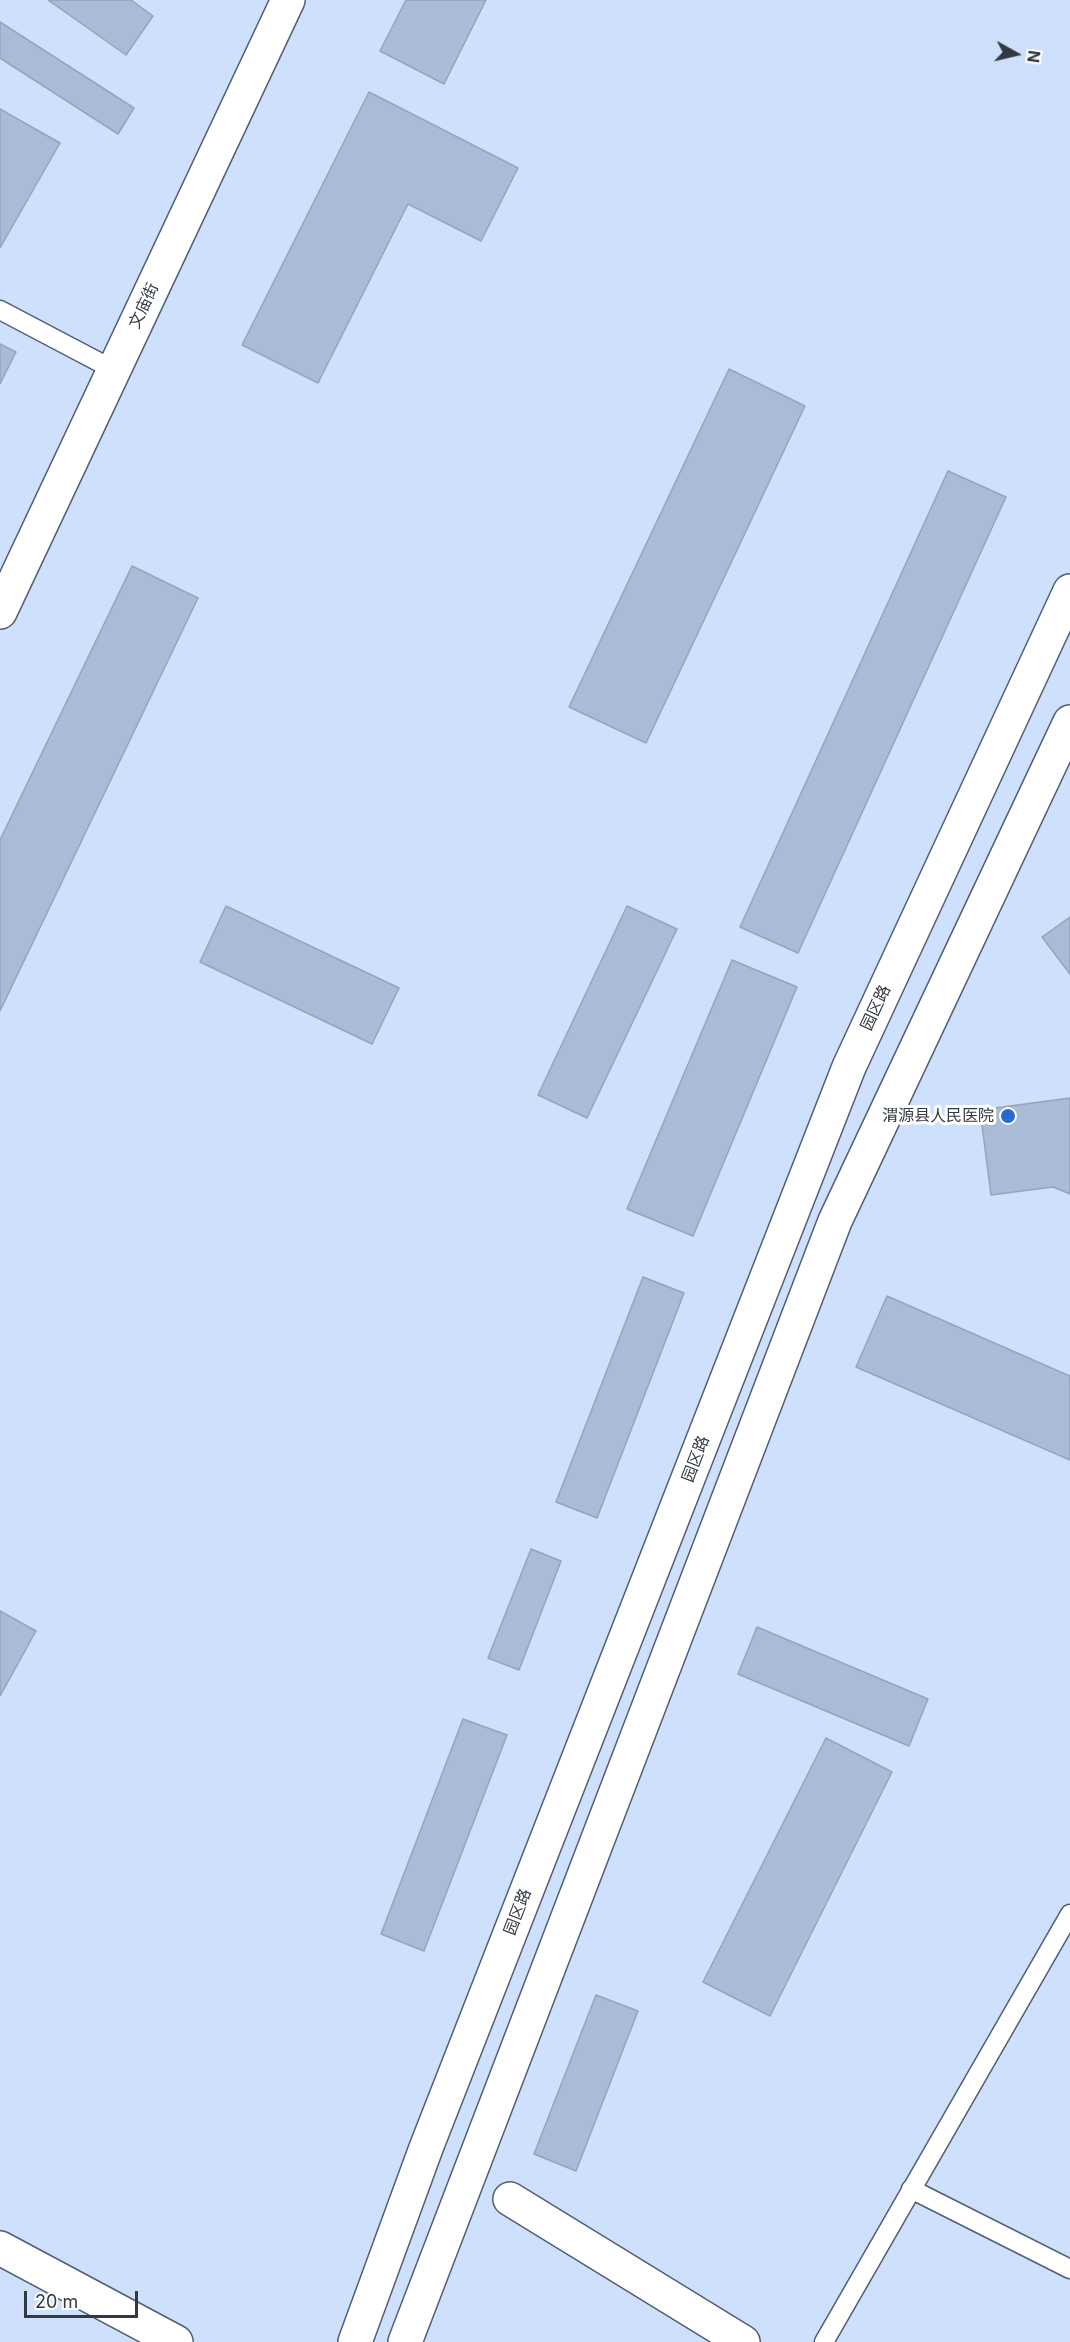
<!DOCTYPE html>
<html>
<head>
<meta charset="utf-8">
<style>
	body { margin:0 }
	#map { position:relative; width:1070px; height:2342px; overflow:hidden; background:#cfe0fc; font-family:Inter,sans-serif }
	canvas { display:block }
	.north { position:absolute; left:986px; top:24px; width:60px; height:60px; -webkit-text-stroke:4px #fff; paint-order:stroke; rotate:98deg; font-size:16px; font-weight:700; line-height:24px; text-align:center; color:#323943 }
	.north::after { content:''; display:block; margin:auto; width:21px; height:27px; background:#323943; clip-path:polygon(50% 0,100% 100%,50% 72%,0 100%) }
	.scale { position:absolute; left:24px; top:2291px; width:114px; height:27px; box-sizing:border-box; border:3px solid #323943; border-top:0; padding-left:8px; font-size:18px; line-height:21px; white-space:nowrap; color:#323943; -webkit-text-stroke:4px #fff; paint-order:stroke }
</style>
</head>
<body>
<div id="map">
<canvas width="1070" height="2342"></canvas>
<div class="north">N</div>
<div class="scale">20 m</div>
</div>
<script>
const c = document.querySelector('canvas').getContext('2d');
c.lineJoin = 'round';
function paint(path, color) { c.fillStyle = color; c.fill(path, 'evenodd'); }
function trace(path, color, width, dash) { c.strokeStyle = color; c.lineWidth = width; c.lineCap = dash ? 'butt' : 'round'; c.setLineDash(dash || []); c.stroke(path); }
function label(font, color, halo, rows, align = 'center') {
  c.font = font + ' Inter,"Noto Sans SC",sans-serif'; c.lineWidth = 6; c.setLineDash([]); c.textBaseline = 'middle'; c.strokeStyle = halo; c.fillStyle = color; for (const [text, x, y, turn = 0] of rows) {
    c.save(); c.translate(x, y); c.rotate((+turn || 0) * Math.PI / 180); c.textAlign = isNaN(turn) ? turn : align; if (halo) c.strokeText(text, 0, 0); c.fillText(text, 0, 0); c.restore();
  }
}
const building = new Path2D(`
	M 48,0 L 131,0 L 153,16 L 126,55 Z
	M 406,0 L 486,0 L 444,84 L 380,51 Z
	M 0,22 L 134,108 L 118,134 L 0,58 Z
	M 369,92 L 518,168 L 481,241 L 408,204 L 318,383 L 242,345 Z
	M 0,109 L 60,143 L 0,248 Z
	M 0,344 L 16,352 L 0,384 Z
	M 729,369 L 805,406 L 646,743 L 569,707 Z
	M 948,471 L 1006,497 L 798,953 L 740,927 Z
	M 132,566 L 198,598 L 0,1011 L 0,840 Z
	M 226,906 L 399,988 L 372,1044 L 200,962 Z
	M 627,906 L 677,929 L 587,1118 L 538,1095 Z
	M 1070,917 L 1070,974 L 1042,937 Z
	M 732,960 L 797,987 L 693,1236 L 627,1209 Z
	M 1070,1098 L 1070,1194 L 1053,1187 L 991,1195 L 980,1110 Z
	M 643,1277 L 684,1293 L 597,1518 L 556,1502 Z
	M 887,1296 L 1070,1376 L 1070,1460 L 856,1367 Z
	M 531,1549 L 561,1561 L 519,1670 L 488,1658 Z
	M 0,1611 L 36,1631 L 0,1696 Z
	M 757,1627 L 928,1699 L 909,1746 L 738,1674 Z
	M 463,1719 L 507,1735 L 424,1951 L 381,1934 Z
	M 826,1738 L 892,1772 L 770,2016 L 703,1982 Z
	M 596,1995 L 638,2011 L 576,2171 L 534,2154 Z`);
paint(building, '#aabbd5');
trace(building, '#94a4be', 1.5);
const service = new Path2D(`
	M 0,310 L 114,370
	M 911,2189 L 1070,2269
	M 824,2342 L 1070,1914`);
const minor = new Path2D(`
	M 510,2199 L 743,2342`);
const secondary = new Path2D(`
	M 0,612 L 288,0
	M 0,2248 L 176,2342`);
const primary = new Path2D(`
	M 355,2342 L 426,2148 L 849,1067 L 1070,591
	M 405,2342 L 835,1221 L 1070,722`);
trace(service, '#505e76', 21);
trace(minor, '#505e76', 36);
trace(secondary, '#505e76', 36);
trace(primary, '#505e76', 36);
trace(service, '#fff', 18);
trace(minor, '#fff', 33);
trace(secondary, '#fff', 33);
trace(primary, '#fff', 33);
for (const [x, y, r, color] of [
	[1008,1116,8,"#266ad6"]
]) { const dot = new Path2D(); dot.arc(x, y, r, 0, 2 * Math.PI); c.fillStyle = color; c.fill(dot); trace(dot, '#fff', 2); }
label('16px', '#323943', '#fff', [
	["文庙街",144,306,-65],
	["园区路",876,1008,-65],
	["园区路",696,1459,-69],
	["园区路",518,1912,-69]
]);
label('16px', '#323943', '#fff', [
	["渭源县人民医院",994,1116]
], 'right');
</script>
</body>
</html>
